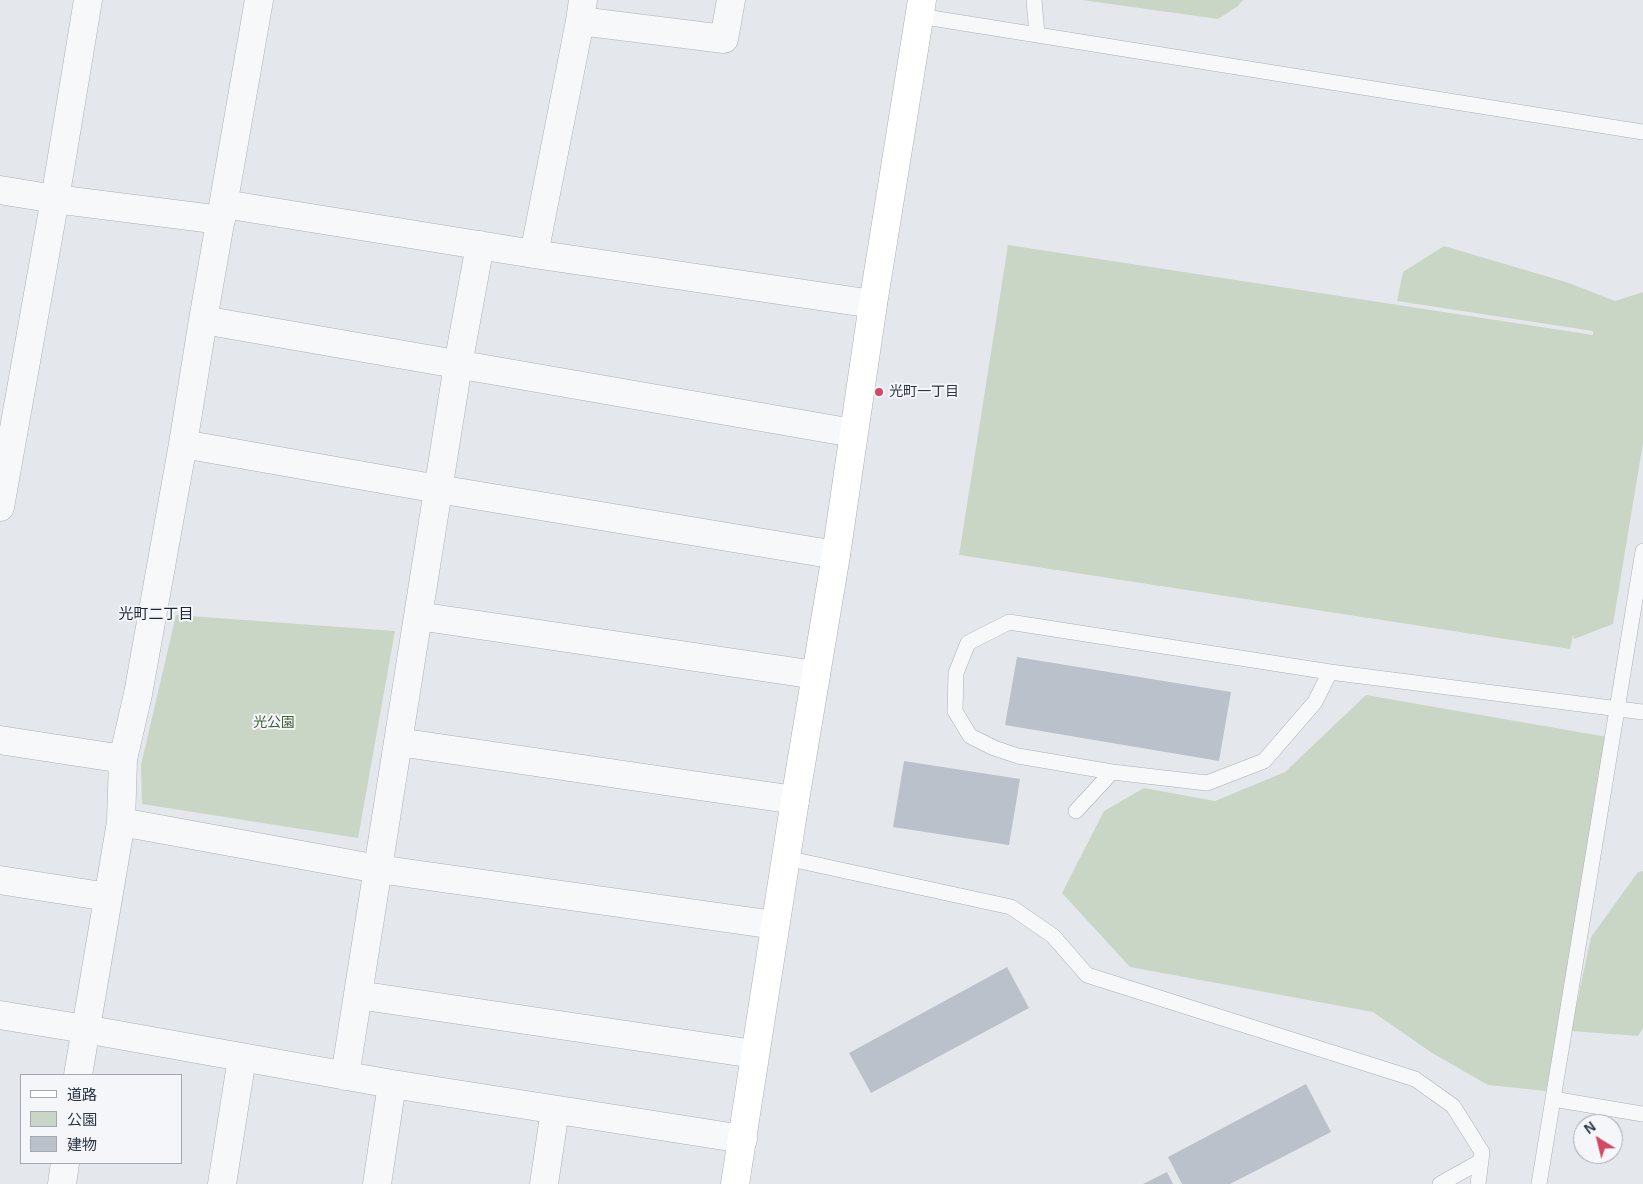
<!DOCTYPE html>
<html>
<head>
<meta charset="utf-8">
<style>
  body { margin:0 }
  #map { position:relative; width:1643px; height:1184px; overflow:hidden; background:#e4e8ec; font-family:Helvetica,"Noto Sans JP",sans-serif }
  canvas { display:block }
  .legend { position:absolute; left:20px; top:1074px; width:162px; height:90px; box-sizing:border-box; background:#f4f6f9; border:1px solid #a4a9b1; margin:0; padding:6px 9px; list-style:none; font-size:15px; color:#2b3645 }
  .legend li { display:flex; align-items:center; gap:10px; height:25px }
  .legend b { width:25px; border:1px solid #a4a9b1 }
  .north { position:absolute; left:1573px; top:1114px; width:50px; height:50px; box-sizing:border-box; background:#f4f6f9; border:1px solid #a4a9b1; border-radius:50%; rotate:324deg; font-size:14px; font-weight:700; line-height:20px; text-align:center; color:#2b3645 }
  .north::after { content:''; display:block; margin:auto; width:18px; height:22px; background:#d14964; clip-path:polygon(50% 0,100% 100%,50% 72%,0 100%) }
</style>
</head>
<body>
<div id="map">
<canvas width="1643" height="1184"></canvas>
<ul class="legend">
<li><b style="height:6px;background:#fff"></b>道路</li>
<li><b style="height:14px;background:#cad6c5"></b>公園</li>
<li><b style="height:14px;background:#bbc1ca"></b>建物</li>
</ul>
<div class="north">N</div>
</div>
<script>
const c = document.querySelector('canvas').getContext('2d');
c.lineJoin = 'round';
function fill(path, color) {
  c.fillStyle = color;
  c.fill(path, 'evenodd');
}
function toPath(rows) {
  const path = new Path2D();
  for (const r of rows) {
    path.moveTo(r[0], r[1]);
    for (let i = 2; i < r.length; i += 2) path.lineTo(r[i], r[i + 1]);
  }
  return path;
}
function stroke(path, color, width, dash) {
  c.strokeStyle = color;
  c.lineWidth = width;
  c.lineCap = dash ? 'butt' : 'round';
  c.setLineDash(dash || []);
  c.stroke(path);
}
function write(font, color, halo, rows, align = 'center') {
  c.font = font + ' Helvetica,"Noto Sans JP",sans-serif';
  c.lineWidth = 4;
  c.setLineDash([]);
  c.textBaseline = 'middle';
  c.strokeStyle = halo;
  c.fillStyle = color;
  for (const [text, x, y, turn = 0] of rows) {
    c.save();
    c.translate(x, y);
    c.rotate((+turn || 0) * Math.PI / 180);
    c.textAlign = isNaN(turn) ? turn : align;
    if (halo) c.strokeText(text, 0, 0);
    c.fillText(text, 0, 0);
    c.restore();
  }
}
fill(toPath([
  [1082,0,1243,0,1238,6,1218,19],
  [1008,245,1593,335,1593,331,1397,301,1403,272,1444,246,1569,283,1615,301,1643,292,1643,443,1613,624,1574,639,1573,635,1570,649,959,555],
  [176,615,395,631,358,838,142,804,141,765],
  [1366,695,1613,738,1546,1091,1488,1085,1432,1053,1373,1012,1130,967,1062,893,1104,811,1144,788,1215,801,1285,772],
  [1643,871,1643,1028,1638,1036,1571,1031,1591,937,1638,872]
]), '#cad6c5');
fill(toPath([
  [1017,657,1231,692,1219,761,1005,725],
  [904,761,1020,779,1009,845,893,827],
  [1007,967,1029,1008,871,1093,849,1053],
  [1306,1084,1331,1132,1230,1184,1182,1184,1168,1157],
  [1167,1172,1173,1184,1143,1184]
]), '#bbc1ca');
const lane = toPath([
  [1034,0,1037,34],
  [919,16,1643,132],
  [1643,551,1553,1099,1643,1114],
  [1330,672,1315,702,1264,761,1207,783,1112,772,1018,756,994,748,970,736,955,711,956,673,968,643,1009,622,1330,672,1643,712],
  [1076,811,1112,772],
  [786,858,1011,907,1053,936,1087,975,1415,1079,1453,1106,1482,1152,1478,1184],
  [1440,1184,1481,1161],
  [1539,1184,1553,1099]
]);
const street = toPath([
  [583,0,580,21,724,39,731,0],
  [0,190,55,199,221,220],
  [224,204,534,254,873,304],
  [534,254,580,21],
  [203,320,853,433],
  [183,444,438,489,836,555],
  [0,507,55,199,88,0],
  [418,616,816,675],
  [0,740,123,759],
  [398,742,795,800],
  [121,822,378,869,775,925],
  [0,880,108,897],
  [358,995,754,1054],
  [0,1015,85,1029,392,1084,743,1139],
  [78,1075,121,822,123,759,138,694,183,444,203,320,259,0],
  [345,1076,418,616,458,365,480,245],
  [62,1184,65,1163],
  [222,1184,242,1058],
  [377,1184,392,1084],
  [544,1184,555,1110]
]);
const secondary = toPath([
  [735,1184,795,800,836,555,873,304,922,0]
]);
stroke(lane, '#a9afb7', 16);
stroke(street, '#a9afb7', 29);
stroke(secondary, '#a9afb7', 29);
stroke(lane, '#f7f8fa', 15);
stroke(street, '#f7f8fa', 28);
stroke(secondary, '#fff', 28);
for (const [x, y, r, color] of [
  [879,392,5,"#d14964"]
]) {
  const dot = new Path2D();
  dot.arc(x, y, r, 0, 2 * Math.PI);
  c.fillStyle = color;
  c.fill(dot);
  stroke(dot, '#f4f6f9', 2);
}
write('14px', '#2b3645', '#f4f6f9', [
  ["光町一丁目",889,392]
], 'left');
write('14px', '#426138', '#f4f6f9', [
  ["光公園",274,723]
]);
write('15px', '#1d2736', '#f4f6f9', [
  ["光町二丁目",156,615]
]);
</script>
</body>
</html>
